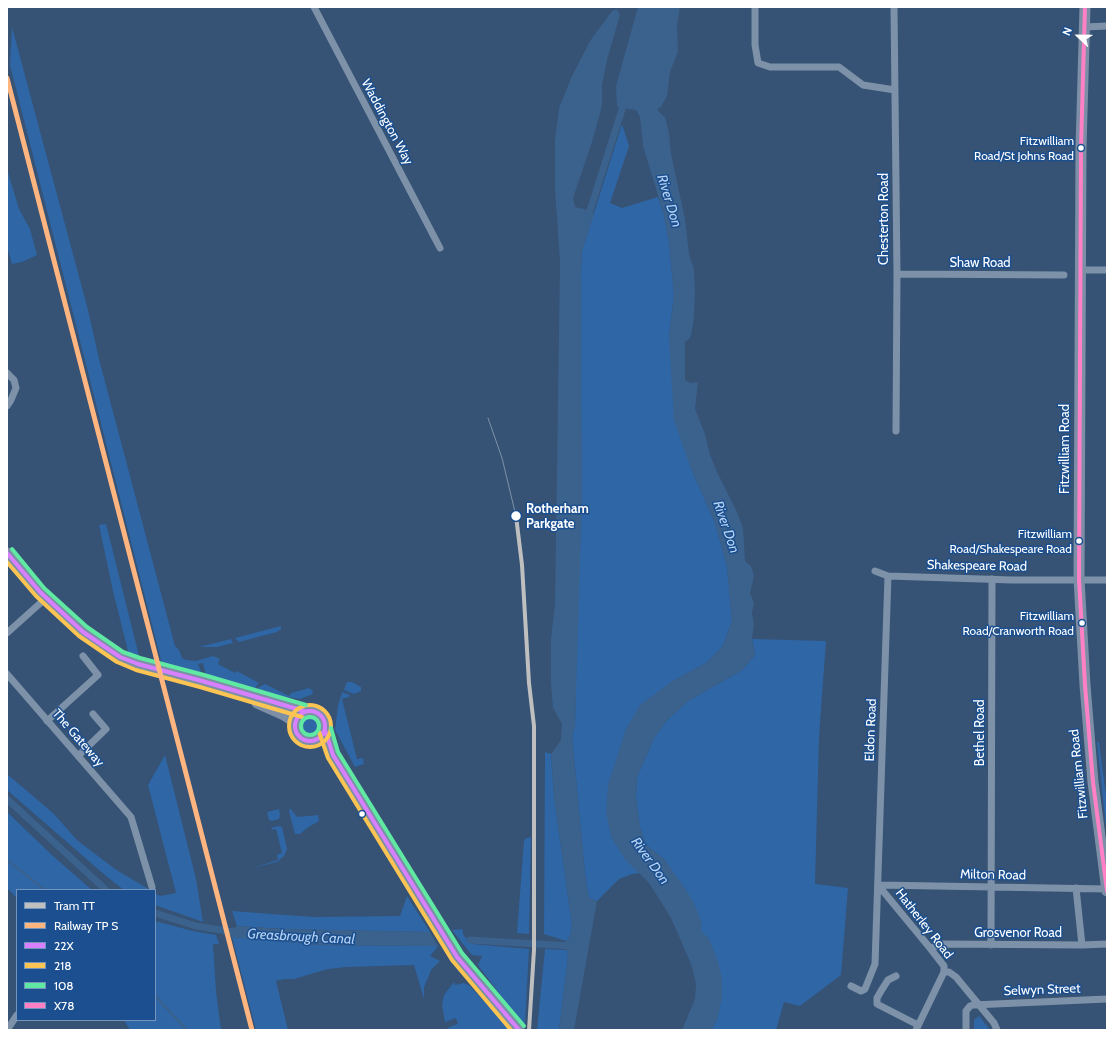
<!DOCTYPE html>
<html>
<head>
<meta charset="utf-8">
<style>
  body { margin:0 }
  #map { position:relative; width:1114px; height:1037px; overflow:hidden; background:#365274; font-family:Cabin,sans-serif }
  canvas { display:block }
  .frame { position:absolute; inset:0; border:8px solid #fff; pointer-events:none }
  .legend { position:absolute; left:16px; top:889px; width:140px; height:132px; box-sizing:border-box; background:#1b4f8f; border:1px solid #7695bc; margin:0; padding:5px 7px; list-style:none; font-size:12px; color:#fff }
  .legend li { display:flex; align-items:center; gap:8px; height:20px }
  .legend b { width:20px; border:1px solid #7695bc }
  .north { position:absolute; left:1058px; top:16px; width:40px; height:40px; -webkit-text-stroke:3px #1b4f8f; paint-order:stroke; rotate:292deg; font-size:11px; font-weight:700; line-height:16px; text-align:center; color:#fff }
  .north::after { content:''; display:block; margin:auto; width:14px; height:18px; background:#fff; clip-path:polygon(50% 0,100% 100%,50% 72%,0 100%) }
</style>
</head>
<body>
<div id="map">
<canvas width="1114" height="1037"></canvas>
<div class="frame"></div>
<ul class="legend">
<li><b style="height:5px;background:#bfbfbf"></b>Tram TT</li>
<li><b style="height:5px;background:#ffb580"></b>Railway TP S</li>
<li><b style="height:5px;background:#d880ff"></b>22X</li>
<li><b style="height:5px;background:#fcc553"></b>218</li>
<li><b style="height:5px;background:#60e9a3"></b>108</li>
<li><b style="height:5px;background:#ff80c5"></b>X78</li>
</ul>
<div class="north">N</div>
</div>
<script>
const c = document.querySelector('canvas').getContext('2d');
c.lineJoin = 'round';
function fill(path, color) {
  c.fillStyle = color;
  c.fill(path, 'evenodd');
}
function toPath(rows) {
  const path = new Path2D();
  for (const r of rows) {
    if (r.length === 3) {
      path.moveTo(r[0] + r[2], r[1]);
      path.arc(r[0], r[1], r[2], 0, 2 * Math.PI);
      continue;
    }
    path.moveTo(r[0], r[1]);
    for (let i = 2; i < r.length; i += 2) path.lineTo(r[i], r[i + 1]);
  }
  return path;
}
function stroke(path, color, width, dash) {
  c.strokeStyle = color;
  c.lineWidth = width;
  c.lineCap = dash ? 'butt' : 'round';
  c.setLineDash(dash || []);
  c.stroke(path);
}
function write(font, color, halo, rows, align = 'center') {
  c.font = font + ' Cabin,sans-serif';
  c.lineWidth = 3;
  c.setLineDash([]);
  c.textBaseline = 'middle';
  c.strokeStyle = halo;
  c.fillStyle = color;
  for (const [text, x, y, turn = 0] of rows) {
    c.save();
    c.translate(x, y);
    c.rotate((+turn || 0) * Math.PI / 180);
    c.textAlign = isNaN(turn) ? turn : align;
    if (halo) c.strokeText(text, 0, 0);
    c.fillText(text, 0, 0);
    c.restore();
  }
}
fill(toPath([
  [12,27,88,310,99,359,175,646,179,650,182,658,186,660,196,661,213,656,220,659,218,664,235,673,237,671,259,683,256,687,254,692,232,683,206,676,203,663,198,664,202,674,162,664,10,65],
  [622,124,629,146,610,203,622,208,658,197,664,215,669,242,674,295,669,337,690,466,715,523,727,566,732,621,723,646,706,663,671,682,618,757,608,785,625,859,640,873,632,874,619,879,597,901,589,898,585,874,572,736,575,726,577,628,581,271,582,251],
  [7,169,19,209,30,229,37,255,22,262,12,264,7,247],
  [106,524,140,660,129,655,113,591,99,525],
  [281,626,281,629,277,632,239,642,235,638],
  [231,639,233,643,217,647,199,647],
  [752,639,826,641,819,737,815,884,848,888,841,975,800,1006,784,1002,776,1030,712,1030,718,1016,709,939,700,931,665,860,646,845,640,827,636,797,637,777,654,738,666,721,688,701,742,670,755,655],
  [347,682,352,682,361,687,361,691,354,694,344,690],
  [265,684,289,696,291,693,309,688,312,690,313,694,300,699,256,692,257,688],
  [342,692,350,695,349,697,342,699,357,759,363,758,364,764,355,767,335,730,338,706],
  [310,725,10],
  [1097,742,1099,742,1107,803,1107,837],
  [545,752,551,754,554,797,572,925,570,936,566,941,544,934],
  [165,755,196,879,203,922,155,905,155,893,160,896,176,893,148,785],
  [7,774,53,813,77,840,115,869,150,890,124,890,106,876,7,790],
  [290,808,297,817,318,815,319,821,307,828,300,834,295,834,289,811],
  [279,809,280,815,279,819,272,821,269,820,267,812],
  [7,812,53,856,92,890,17,890,17,898,7,888],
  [278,826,282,827,287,849,284,856,277,862,252,868,278,860,277,855,282,853,276,829,272,830,271,828],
  [531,837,529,934,517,933,524,841,525,839],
  [407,896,430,932,283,929,237,926,232,911,313,917,400,916],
  [155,921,193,931,216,935,219,944,213,944,216,991,221,1030,130,1030,124,1020,155,1020],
  [462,929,464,936,472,944,529,949,525,1024,513,1012,478,965,482,956,472,955,452,930],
  [232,937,320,945,438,946,430,956,440,961,431,970,428,978,424,987,424,999,414,965,346,967,328,969,294,979,284,979,276,981,288,1030,256,1030],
  [545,949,567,950,568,957,559,1030,537,1030],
  [454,982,455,985,464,983,470,986,490,1008,507,1024,512,1030,448,1030,447,1028,458,1024,456,1018,445,1022,442,1005,444,995],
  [979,1016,990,1030,974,1030,974,1020]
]), '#2f66a5');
fill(toPath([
  [638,7,680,7,677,26,678,52,670,72,667,96,661,107,658,108,658,111,665,117,669,133,671,154,685,219,689,254,694,269,695,293,694,317,692,331,690,338,685,342,685,380,691,383,698,382,695,409,705,434,710,455,718,474,737,512,743,528,745,561,751,566,754,576,750,593,754,603,752,613,754,624,752,639,755,655,742,670,688,701,666,721,654,738,637,777,636,797,640,827,646,845,665,860,684,887,694,903,702,924,701,931,709,939,718,961,722,980,722,998,718,1016,712,1030,682,1030,695,999,696,984,691,964,671,918,649,883,625,859,611,837,606,811,608,785,626,729,640,705,671,682,706,663,723,646,732,621,727,566,715,523,690,466,674,420,669,337,674,295,669,242,664,215,643,146,640,117,636,110,617,107,616,86],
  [617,9,620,15,607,60,602,85,602,106,592,142,573,198,575,207,584,209,594,214,582,251,581,271,582,500,575,726,572,736,585,874,589,898,597,901,574,1030,559,1030,568,957,567,950,562,946,570,936,572,925,554,797,551,754,561,740,562,724,553,708,551,684,551,639,555,604,560,262,555,189,555,140,559,108,572,76,590,41,612,11],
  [237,926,283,929,430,932,438,946,320,945,232,937,230,930]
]), '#3b618d');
stroke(toPath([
  [7,860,45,890],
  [155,996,187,1030]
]), '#3b618d', 2);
stroke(toPath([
  [587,220,625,100],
  [7,799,106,890],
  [155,913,196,926,240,933],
  [470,940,571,946]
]), '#3b618d', 7);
stroke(toPath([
  [314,7,440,248],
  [755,7,755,45,758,63,770,67,839,67,863,85,895,90],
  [894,7,897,274,896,431],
  [1085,27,1107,26],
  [1080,270,1107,270],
  [897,274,1064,275],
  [7,373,14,380,16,388,11,400,7,406],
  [875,571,888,576,1012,580,1107,580],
  [7,633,46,598],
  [7,674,131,817,152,887],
  [47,721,98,675,83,656],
  [78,756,106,729,93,714],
  [878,885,1107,889],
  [878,885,930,948,944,966,944,972,949,972,956,977,994,1023,997,1030],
  [1076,888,1082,945],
  [991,945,992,579],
  [930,948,942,944,1082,945,1107,944],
  [896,976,888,980,881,991,877,998,877,1004,918,1025],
  [851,986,861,991,865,989,875,964,888,576],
  [7,1030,17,1015],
  [916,1030,944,972],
  [966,1030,966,1011,970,1006,973,1005,1107,999]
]), '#7d92a8', 7);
stroke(toPath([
  [1085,7,1081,148,1079,579,1085,685,1093,782,1107,891],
  [7,553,40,592,83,632,120,657,138,664,202,681,304,711],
  [257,703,284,715,295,722],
  [310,726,15],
  [325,730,333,755,457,957,519,1030]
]), '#7d8ea7', 11);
stroke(toPath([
  [488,418,502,458,516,516]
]), '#7e92a7', 1);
stroke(toPath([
  [7,553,40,592,83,632,120,657,138,664,202,681,304,711],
  [310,726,15],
  [325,730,333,755,457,957,519,1030]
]), '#d880ff', 4);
stroke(toPath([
  [7,562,36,596,79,636,117,662,136,670,200,687,302,717],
  [310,726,21],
  [319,732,328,758,452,960,511,1030]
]), '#fcc553', 4);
stroke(toPath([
  [12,549,44,588,87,627,123,652,140,658,204,675,306,705],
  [310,726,9],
  [331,728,338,752,462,953,524,1026]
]), '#60e9a3', 4);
stroke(toPath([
  [1085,7,1081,148,1079,579,1085,685,1093,782,1107,891]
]), '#ff80c5', 4);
stroke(toPath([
  [7,78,252,1030]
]), '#ffb580', 5);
stroke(toPath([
  [516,516,522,565,529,683,534,726,534,950,529,1030]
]), '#bfbfbf', 4);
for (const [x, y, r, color] of [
  [1081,148,3.5,"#fff"],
  [516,516,5.5,"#fff"],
  [1079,541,3.5,"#fff"],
  [1082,623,3.5,"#fff"],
  [362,814,3.5,"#fff"]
]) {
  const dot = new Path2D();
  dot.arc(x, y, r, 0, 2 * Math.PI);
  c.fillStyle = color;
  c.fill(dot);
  stroke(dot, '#1b4f8f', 1.5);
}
write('12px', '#fff', '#1b4f8f', [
  ["Fitzwilliam",1074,141],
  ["Road/St Johns Road",1074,156],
  ["Fitzwilliam",1072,534],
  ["Road/Shakespeare Road",1072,549],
  ["Fitzwilliam",1074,616],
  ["Road/Cranworth Road",1074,631]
], 'right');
write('13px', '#fff', '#1b4f8f', [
  ["Waddington Way",387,122,62],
  ["Chesterton Road",884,219,-90],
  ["Shaw Road",980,263],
  ["Fitzwilliam Road",1065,449,-90],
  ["Shakespeare Road",977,566,1],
  ["Eldon Road",871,730,-88],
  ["Bethel Road",980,733,-90],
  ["The Gateway",78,738,49],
  ["Fitzwilliam Road",1079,774,-96],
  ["Milton Road",993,875,1],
  ["Hatherley Road",924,924,52],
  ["Grosvenor Road",1018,933],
  ["Selwyn Street",1042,990,-2]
]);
write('bold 13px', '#fff', '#1b4f8f', [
  ["Rotherham",526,509],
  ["Parkgate",526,524]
], 'left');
write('italic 14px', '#b5d3f5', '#1b4f8f', [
  ["River Don",669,201,73],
  ["River Don",726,527,71],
  ["River Don",650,861,54],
  ["Greasbrough Canal",301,937,3]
]);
</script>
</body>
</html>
